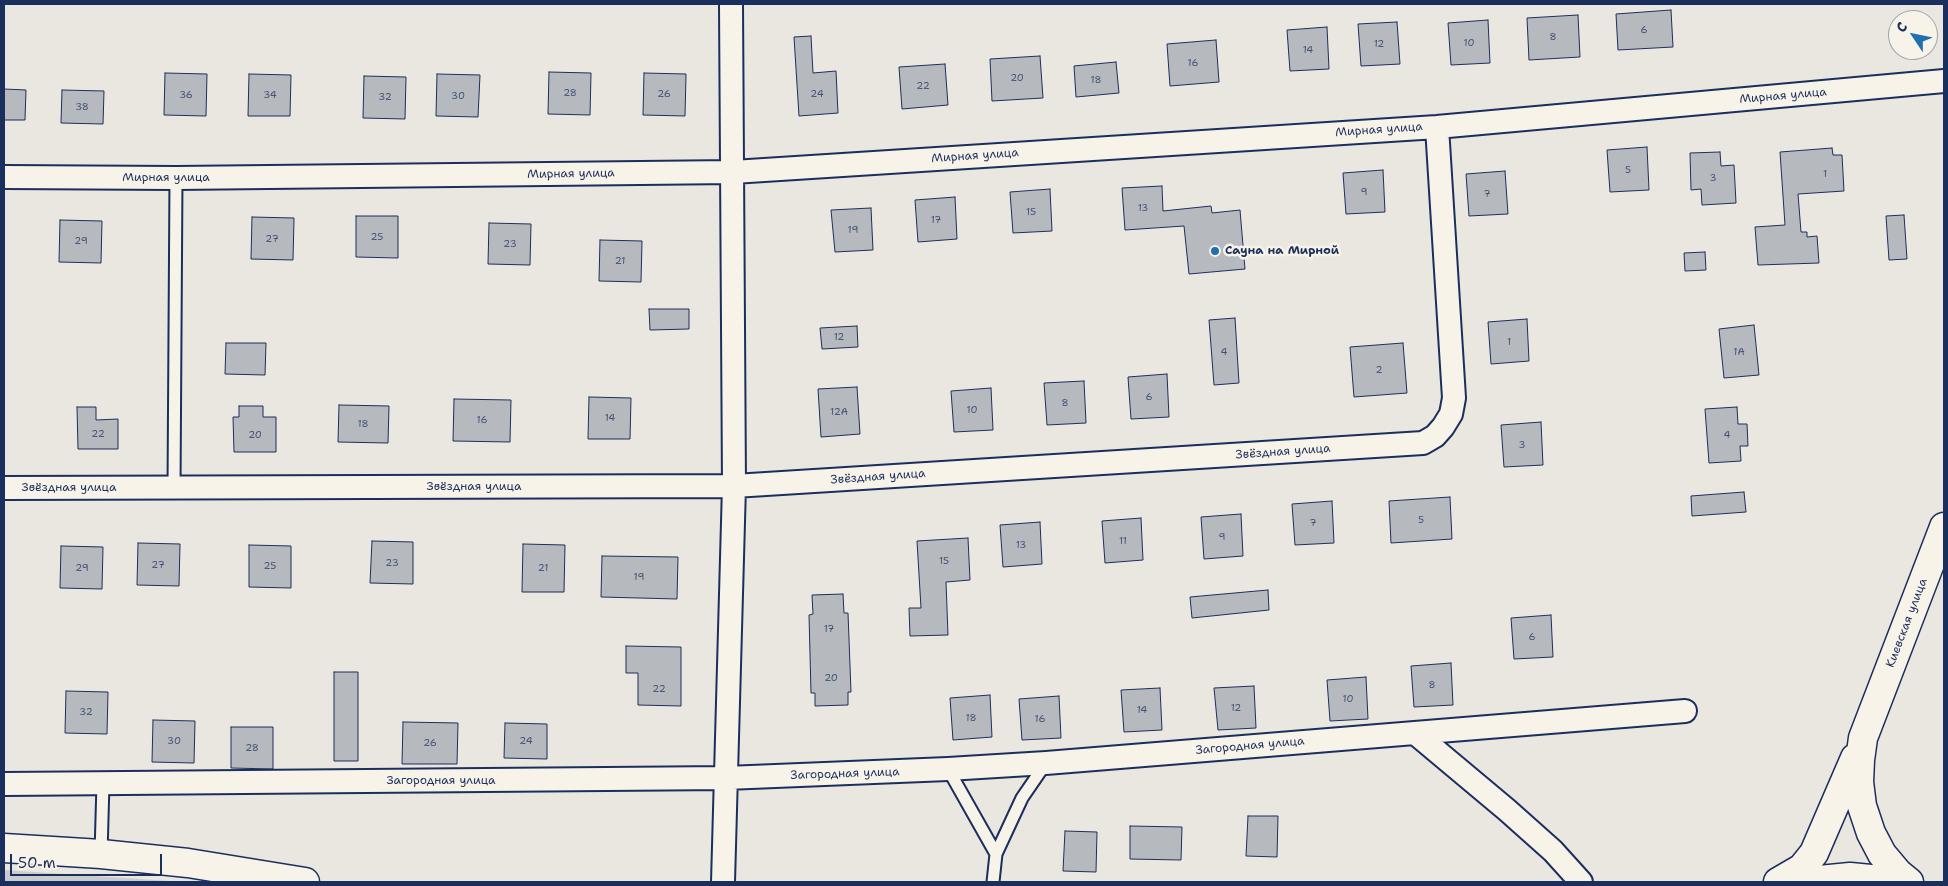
<!DOCTYPE html>
<html>
<head>
<meta charset="utf-8">
<style>
  body { margin:0 }
  #map { position:relative; width:1948px; height:886px; overflow:hidden; background:#eae7e0; font-family:"Shantell Sans",sans-serif }
  canvas { display:block }
  .frame { position:absolute; inset:0; border:5px solid #1b2f5e; pointer-events:none }
  .north { position:absolute; left:1888px; top:10px; width:50px; height:50px; box-sizing:border-box; background:#f7f3e8; border:1px solid #9fa5b1; border-radius:50%; rotate:304deg; font-size:14px; font-weight:700; line-height:20px; text-align:center; color:#1b2f5e }
  .north::after { content:''; display:block; margin:auto; width:18px; height:22px; background:#1f6fb2; clip-path:polygon(50% 0,100% 100%,50% 72%,0 100%) }
  .scale { position:absolute; left:10px; top:854px; width:152px; height:22px; box-sizing:border-box; border:2px solid #1b2f5e; border-top:0; padding-left:6px; font-size:15px; line-height:18px; white-space:nowrap; color:#1b2f5e; -webkit-text-stroke:4px #f7f3e8; paint-order:stroke }
</style>
</head>
<body>
<div id="map">
<canvas width="1948" height="886"></canvas>
<div class="frame"></div>
<div class="north">С</div>
<div class="scale">50 m</div>
</div>
<script>
const c = document.querySelector('canvas').getContext('2d');
c.lineJoin = 'round';
function fill(path, color) {
  c.fillStyle = color;
  c.fill(path, 'evenodd');
}
function toPath(rows) {
  const path = new Path2D();
  for (const r of rows) {
    path.moveTo(r[0], r[1]);
    for (let i = 2; i < r.length; i += 2) path.lineTo(r[i], r[i + 1]);
  }
  return path;
}
function stroke(path, color, width, dash) {
  c.strokeStyle = color;
  c.lineWidth = width;
  c.lineCap = dash ? 'butt' : 'round';
  c.setLineDash(dash || []);
  c.stroke(path);
}
function write(font, color, halo, rows, align = 'center') {
  c.font = font + ' "Shantell Sans",sans-serif';
  c.lineWidth = 5;
  c.setLineDash([]);
  c.textBaseline = 'middle';
  c.strokeStyle = halo;
  c.fillStyle = color;
  for (const [text, x, y, turn = 0] of rows) {
    c.save();
    c.translate(x, y);
    c.rotate((+turn || 0) * Math.PI / 180);
    c.textAlign = isNaN(turn) ? turn : align;
    if (halo) c.strokeText(text, 0, 0);
    c.fillText(text, 0, 0);
    c.restore();
  }
}
fill(toPath([
  [4,870,185,882,4,882]
]), '#cbcccd');
const building = toPath([
  [1671,10,1673,47,1618,50,1616,14,1671,10],
  [1578,15,1580,57,1529,60,1527,18,1578,15],
  [1488,20,1490,63,1451,65,1448,23,1488,20],
  [1397,22,1400,64,1361,66,1358,24,1397,22],
  [1327,27,1329,69,1290,71,1287,30,1327,27],
  [811,36,813,73,836,71,838,113,799,116,794,37,811,36],
  [1216,40,1219,82,1170,86,1167,44,1216,40],
  [1040,56,1043,98,992,101,990,59,1040,56],
  [1116,62,1119,93,1076,97,1074,66,1116,62],
  [945,64,948,105,902,109,899,67,945,64],
  [549,72,591,73,590,115,548,114,549,72],
  [165,73,207,74,206,116,164,115,165,73],
  [644,73,686,74,685,116,643,115,644,73],
  [249,74,291,75,290,116,248,116,249,74],
  [437,74,480,75,478,117,436,116,437,74],
  [364,76,406,77,405,119,363,118,364,76],
  [4,89,26,90,25,120,4,120,4,89],
  [62,90,104,91,103,124,61,123,62,90],
  [1647,147,1649,190,1610,192,1607,150,1647,147],
  [1832,148,1833,155,1842,155,1844,191,1798,194,1801,232,1807,232,1807,237,1817,236,1819,263,1758,265,1755,227,1785,225,1780,152,1832,148],
  [1720,152,1721,166,1734,165,1736,203,1702,205,1701,189,1691,190,1690,153,1720,152],
  [1383,170,1385,212,1346,214,1343,173,1383,170],
  [1505,171,1508,214,1469,216,1466,174,1505,171],
  [1162,186,1163,211,1211,206,1212,213,1240,210,1245,269,1189,274,1184,226,1125,230,1122,188,1162,186],
  [1050,189,1052,231,1013,233,1010,192,1050,189],
  [955,197,957,239,918,242,915,200,955,197],
  [871,208,873,250,835,252,831,210,871,208],
  [1904,215,1907,259,1889,260,1886,216,1904,215],
  [356,216,398,216,398,258,356,257,356,216],
  [252,217,294,218,293,260,251,259,252,217],
  [60,220,102,221,101,263,59,262,60,220],
  [489,223,531,224,530,265,488,264,489,223],
  [600,240,642,241,641,282,599,281,600,240],
  [1705,252,1706,270,1685,271,1684,253,1705,252],
  [649,309,689,309,689,329,650,330,649,309],
  [1235,318,1239,383,1214,385,1209,320,1235,318],
  [1527,319,1529,361,1491,364,1488,322,1527,319],
  [1754,325,1759,375,1724,378,1719,329,1754,325],
  [857,326,858,347,822,349,820,328,857,326],
  [226,343,266,343,265,375,225,374,226,343],
  [1403,343,1407,393,1354,397,1350,347,1403,343],
  [1167,374,1169,417,1131,419,1128,377,1167,374],
  [1084,381,1086,423,1047,425,1044,383,1084,381],
  [857,387,860,434,821,437,818,389,857,387],
  [991,388,993,430,954,432,951,391,991,388],
  [589,397,631,398,630,439,588,439,589,397],
  [454,399,511,400,510,442,453,441,454,399],
  [339,405,389,406,388,443,338,442,339,405],
  [239,406,263,406,263,417,276,417,276,452,234,452,233,417,239,417,239,406],
  [77,407,96,407,96,420,118,419,118,449,78,449,77,407],
  [1737,407,1738,424,1747,424,1748,446,1740,446,1741,461,1709,463,1705,409,1737,407],
  [1541,422,1543,465,1504,467,1501,425,1541,422],
  [1744,492,1746,512,1692,516,1691,496,1744,492],
  [1450,497,1452,539,1391,543,1389,501,1450,497],
  [1332,501,1334,543,1295,545,1292,504,1332,501],
  [1241,514,1243,556,1204,559,1201,517,1241,514],
  [1141,518,1143,560,1105,563,1102,521,1141,518],
  [1040,522,1042,564,1003,567,1000,525,1040,522],
  [968,538,970,580,946,582,948,635,910,636,909,608,921,608,917,541,968,538],
  [372,541,413,542,413,584,370,583,372,541],
  [138,543,180,544,179,586,137,585,138,543],
  [523,544,565,545,564,592,522,592,523,544],
  [249,545,291,546,291,588,249,587,249,545],
  [61,546,103,547,102,589,60,588,61,546],
  [602,556,678,557,677,599,601,597,602,556],
  [1268,590,1269,610,1192,618,1190,597,1268,590],
  [843,594,844,613,848,613,851,692,848,692,848,705,815,706,815,693,811,693,809,615,813,614,812,595,843,594],
  [1551,615,1553,657,1514,659,1511,618,1551,615],
  [626,646,681,647,681,706,638,705,638,673,626,673,626,646],
  [1451,663,1453,705,1414,707,1411,666,1451,663],
  [334,672,358,672,358,761,334,761,334,672],
  [1366,677,1368,719,1330,721,1327,680,1366,677],
  [1254,686,1256,728,1218,730,1214,688,1254,686],
  [1160,688,1162,730,1124,732,1121,690,1160,688],
  [66,691,108,692,107,734,65,733,66,691],
  [990,695,992,737,953,740,950,698,990,695],
  [1059,696,1061,738,1022,740,1019,699,1059,696],
  [153,720,195,721,194,763,152,762,153,720],
  [403,722,458,723,457,764,402,764,403,722],
  [505,723,547,724,547,759,504,758,505,723],
  [231,727,273,727,273,769,231,768,231,727],
  [1248,816,1278,816,1277,857,1246,856,1248,816],
  [1130,826,1182,827,1181,860,1130,859,1130,826],
  [1065,831,1097,832,1096,872,1063,871,1065,831]
]);
fill(building, '#b6babf');
stroke(building, '#1b2f5e', 1);
const lane = toPath([
  [174,488,176,178],
  [948,769,996,854],
  [101,854,103,783],
  [993,882,996,854,1022,798,1046,763]
]);
const street = toPath([
  [4,177,176,178,733,172,1437,127,1944,81],
  [4,488,734,486,1423,443,1435,436,1443,427,1451,414,1454,398,1437,127],
  [1415,733,1507,810,1553,851,1581,882],
  [4,784,726,778,948,769,1046,763,1685,711],
  [723,882,734,486,731,4]
]);
const secondary = toPath([
  [4,848,101,854,188,863,305,882],
  [1778,882,1802,868,1814,853,1855,758],
  [1799,882,1850,877,1881,880,1888,882],
  [1909,882,1898,873,1882,854,1871,833,1862,806,1859,782,1860,760,1863,738,1944,527]
]);
stroke(lane, '#1b2f5e', 15);
stroke(street, '#1b2f5e', 26);
stroke(secondary, '#1b2f5e', 31);
stroke(lane, '#f7f3e8', 11);
stroke(street, '#f7f3e8', 22);
stroke(secondary, '#f7f3e8', 28);
for (const [x, y, r, color] of [
  [1215,251,5,"#1f6fb2"]
]) {
  const dot = new Path2D();
  dot.arc(x, y, r, 0, 2 * Math.PI);
  c.fillStyle = color;
  c.fill(dot);
  stroke(dot, '#f7f3e8', 2);
}
write('10px', '#425276', null, [
  ["6",1644,30],
  ["8",1553,37],
  ["10",1469,43],
  ["12",1379,44],
  ["14",1308,50],
  ["16",1193,63],
  ["20",1017,78],
  ["18",1096,80],
  ["22",923,86],
  ["28",570,93],
  ["26",664,94],
  ["24",817,94],
  ["36",186,95],
  ["34",270,95],
  ["30",458,96],
  ["32",385,97],
  ["38",82,107],
  ["5",1628,170],
  ["1",1825,174],
  ["3",1713,178],
  ["9",1364,192],
  ["7",1487,194],
  ["13",1143,208],
  ["15",1031,212],
  ["17",936,220],
  ["19",853,230],
  ["25",377,237],
  ["27",272,239],
  ["29",81,241],
  ["23",510,244],
  ["21",620,261],
  ["12",839,337],
  ["1",1509,342],
  ["4",1224,352],
  ["1А",1739,352],
  ["2",1379,370],
  ["6",1149,397],
  ["8",1065,403],
  ["10",972,410],
  ["12А",839,412],
  ["14",610,418],
  ["16",482,420],
  ["18",363,424],
  ["22",98,434],
  ["20",255,435],
  ["4",1727,435],
  ["3",1522,445],
  ["5",1421,520],
  ["7",1313,523],
  ["9",1222,537],
  ["11",1123,541],
  ["13",1021,545],
  ["15",944,561],
  ["23",392,563],
  ["27",158,565],
  ["25",270,566],
  ["29",82,568],
  ["21",543,568],
  ["19",639,577],
  ["17",829,629],
  ["6",1532,637],
  ["20",831,678],
  ["8",1432,685],
  ["22",659,689],
  ["10",1348,699],
  ["12",1236,708],
  ["14",1142,710],
  ["32",86,712],
  ["18",971,718],
  ["16",1040,719],
  ["30",174,741],
  ["24",526,741],
  ["26",430,743],
  ["28",252,748]
]);
write('12px', '#1b2f5e', '#f7f3e8', [
  ["Мирная улица",1783,96,-5],
  ["Мирная улица",1379,130,-4],
  ["Мирная улица",975,156,-4],
  ["Мирная улица",571,174,-1],
  ["Мирная улица",166,178],
  ["Звёздная улица",1283,452,-4],
  ["Звёздная улица",878,477,-4],
  ["Звёздная улица",474,487],
  ["Звёздная улица",69,488],
  ["Киевская улица",1907,623,-69],
  ["Загородная улица",1250,746,-5],
  ["Загородная улица",845,774,-2],
  ["Загородная улица",441,781]
]);
write('bold 12px', '#1b2f5e', '#f7f3e8', [
  ["Сауна на Мирной",1225,251]
], 'left');
</script>
</body>
</html>
